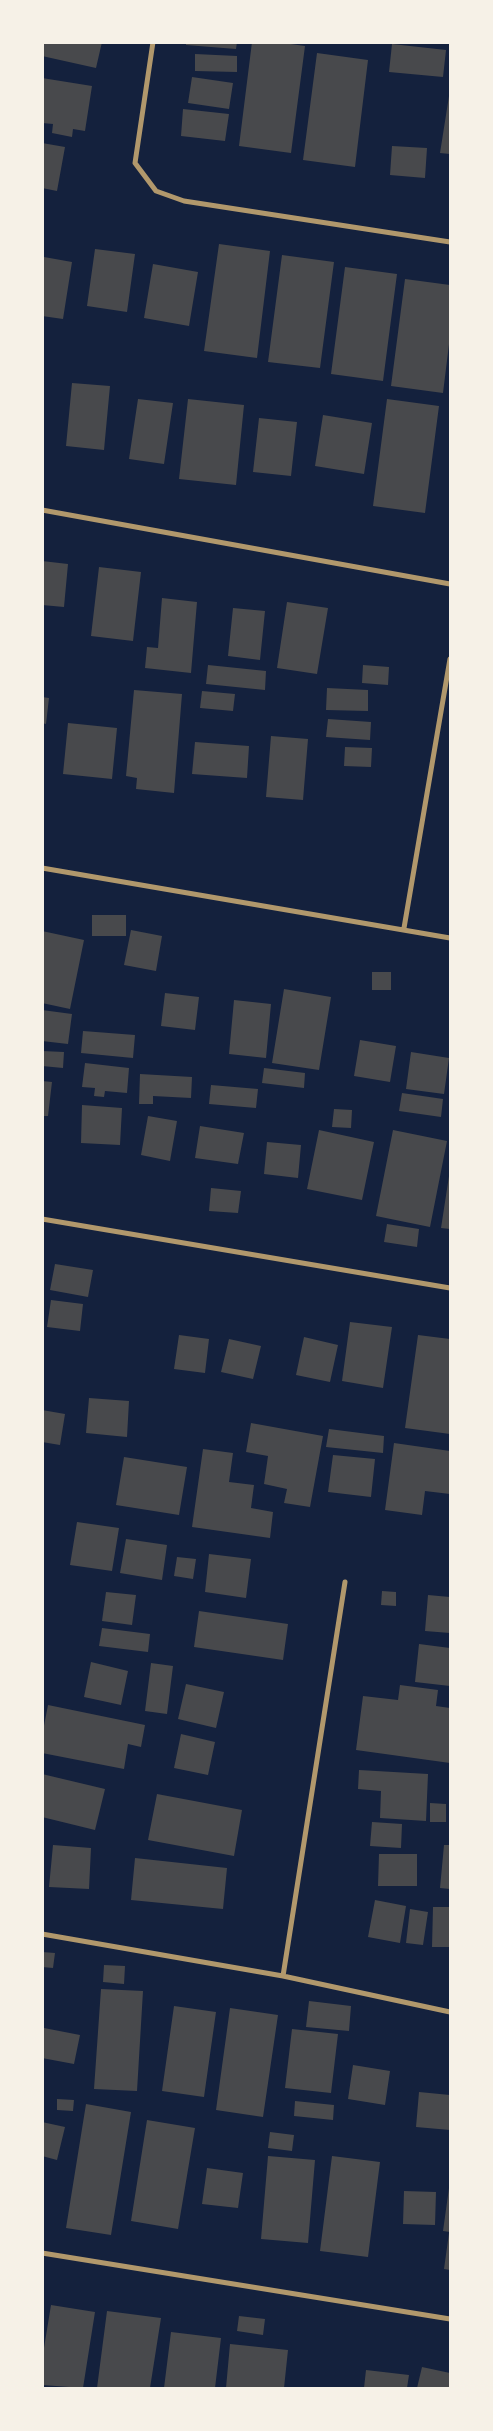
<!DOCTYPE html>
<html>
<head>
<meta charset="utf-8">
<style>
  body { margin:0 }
  #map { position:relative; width:493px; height:2431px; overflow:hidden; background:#14213d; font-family:Lato,sans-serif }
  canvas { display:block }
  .frame { position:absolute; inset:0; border:44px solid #f6f1e7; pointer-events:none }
</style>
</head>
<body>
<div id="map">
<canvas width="493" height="2431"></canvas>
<div class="frame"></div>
</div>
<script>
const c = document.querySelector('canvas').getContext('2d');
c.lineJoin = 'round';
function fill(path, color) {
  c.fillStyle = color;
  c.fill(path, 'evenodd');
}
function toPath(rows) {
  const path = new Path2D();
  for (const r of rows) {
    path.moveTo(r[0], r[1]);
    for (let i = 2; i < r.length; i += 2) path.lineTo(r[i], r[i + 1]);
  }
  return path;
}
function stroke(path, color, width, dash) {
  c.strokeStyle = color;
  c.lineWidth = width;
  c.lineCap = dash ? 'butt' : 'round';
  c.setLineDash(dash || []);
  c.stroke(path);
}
fill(toPath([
  [42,42,102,42,96,68,42,56],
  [186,42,237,42,236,49,186,45],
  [252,42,277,42,305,46,291,153,239,146],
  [392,44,446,50,443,77,389,72],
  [317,53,368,60,355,167,303,160],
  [195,54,237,56,237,72,195,71],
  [192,77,233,83,229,109,188,103],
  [42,78,92,86,85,131,73,129,72,137,52,133,53,124,42,123],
  [449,96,450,96,450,154,440,153],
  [183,109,229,114,225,141,181,136],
  [42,143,65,147,57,191,42,188],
  [392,146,427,148,425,178,390,175],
  [219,244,270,251,257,358,204,351],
  [95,249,135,254,127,312,87,306],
  [282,255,334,262,320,368,268,362],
  [44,257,72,262,63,319,42,316],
  [153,264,198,272,189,326,144,318],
  [345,267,397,274,383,381,331,374],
  [405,279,450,285,450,336,443,393,391,386],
  [72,383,110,386,104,450,66,446],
  [138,399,173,403,164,464,129,459],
  [188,399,244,405,236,485,179,479],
  [387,399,439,406,425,513,373,506],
  [323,415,372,423,364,474,315,466],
  [259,418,297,422,291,476,253,472],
  [42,561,68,564,64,607,42,605],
  [99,567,141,572,133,641,91,636],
  [162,598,197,602,191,673,145,668,147,647,158,648],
  [287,602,328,608,317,674,277,668],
  [233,608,265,611,260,660,228,656],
  [208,665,266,671,265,690,206,684],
  [363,665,389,667,388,685,362,683],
  [327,688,368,690,368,711,326,710],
  [134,690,182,694,174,793,136,789,137,778,126,776],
  [202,691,235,694,233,711,200,708],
  [42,697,49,698,46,724,42,723],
  [328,719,371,722,370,740,326,737],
  [68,723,117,728,112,779,63,774],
  [271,736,308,739,303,800,266,797],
  [195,742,249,746,247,778,192,774],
  [345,747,372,748,371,767,344,766],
  [92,915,126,915,126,936,92,936],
  [131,930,162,936,156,971,124,965],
  [42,931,84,940,70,1009,42,1003],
  [372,972,391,972,391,990,372,990],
  [284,989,331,997,319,1070,272,1063],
  [165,993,199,997,195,1030,161,1026],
  [234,1000,271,1004,266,1058,229,1054],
  [42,1010,72,1014,68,1044,42,1041],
  [83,1031,135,1035,133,1058,81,1053],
  [360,1040,396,1046,390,1082,354,1076],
  [42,1051,64,1052,63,1068,42,1066],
  [411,1052,449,1058,444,1094,406,1089],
  [85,1063,129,1068,127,1093,105,1091,104,1097,94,1096,95,1088,82,1087],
  [264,1068,305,1073,304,1088,262,1083],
  [140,1074,192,1077,191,1098,153,1096,153,1104,139,1104],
  [42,1081,52,1082,48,1116,42,1116],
  [211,1085,258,1089,256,1108,209,1104],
  [402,1093,443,1099,441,1117,399,1111],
  [82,1105,122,1108,120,1145,81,1143],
  [334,1109,352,1110,351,1128,332,1127],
  [148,1116,177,1121,170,1161,141,1155],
  [200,1126,244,1133,238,1164,195,1158],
  [319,1130,374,1142,362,1200,307,1189],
  [393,1130,447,1141,430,1227,376,1216],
  [267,1142,301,1145,298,1178,264,1174],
  [449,1176,450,1176,450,1229,441,1228],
  [211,1188,241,1191,238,1213,209,1211],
  [387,1224,419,1229,417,1247,384,1242],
  [55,1264,93,1270,88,1297,50,1290],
  [51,1300,83,1304,80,1331,47,1327],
  [350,1322,392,1327,383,1388,342,1381],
  [179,1335,209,1339,205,1373,174,1369],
  [418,1335,450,1339,450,1434,405,1428],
  [304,1337,338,1345,330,1382,296,1375],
  [229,1339,261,1346,253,1379,221,1372],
  [89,1398,129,1401,127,1437,86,1433],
  [42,1410,65,1414,60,1445,42,1442],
  [251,1423,323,1436,310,1507,284,1503,287,1489,264,1484,268,1456,246,1452],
  [329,1429,384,1436,383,1453,326,1447],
  [394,1443,450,1451,450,1494,425,1491,422,1515,385,1510],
  [203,1449,233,1453,229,1482,254,1485,251,1508,273,1512,270,1538,192,1527],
  [333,1455,375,1459,371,1497,328,1492],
  [124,1457,187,1467,179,1515,116,1505],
  [77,1522,119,1528,112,1571,70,1565],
  [126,1539,167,1545,162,1580,120,1573],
  [209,1554,251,1559,246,1598,205,1592],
  [177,1557,196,1559,193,1579,174,1576],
  [382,1591,396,1592,396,1606,381,1605],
  [106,1592,136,1595,132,1625,102,1621],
  [428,1595,450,1597,450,1633,425,1631],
  [199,1611,288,1624,283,1660,194,1647],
  [102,1628,150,1634,148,1652,99,1646],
  [419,1644,450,1648,450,1686,415,1682],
  [91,1662,128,1671,121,1705,84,1697],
  [151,1663,173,1666,167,1714,145,1711],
  [186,1684,224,1692,216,1728,178,1719],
  [400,1685,438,1690,436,1706,450,1708,450,1763,356,1750,363,1696,398,1700],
  [48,1705,145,1725,141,1747,128,1744,124,1769,42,1753,42,1736],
  [181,1734,215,1742,208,1775,174,1768],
  [359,1770,428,1774,426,1821,380,1818,381,1791,358,1789],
  [42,1774,105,1789,95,1830,42,1817],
  [157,1794,242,1810,234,1856,148,1840],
  [430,1803,446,1804,446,1822,430,1822],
  [372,1822,402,1824,401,1848,370,1846],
  [53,1845,91,1848,89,1889,49,1887],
  [444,1845,450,1845,450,1889,440,1888],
  [379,1854,417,1854,417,1886,378,1886],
  [135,1858,227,1868,223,1909,131,1900],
  [375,1900,406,1906,400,1943,368,1937],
  [433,1907,450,1907,450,1947,432,1947],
  [410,1909,428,1912,423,1945,406,1943],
  [42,1952,55,1953,53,1968,42,1967],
  [104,1965,125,1966,124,1984,103,1982],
  [101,1989,143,1991,137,2091,94,2089],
  [309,2001,351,2006,349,2031,306,2027],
  [174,2006,216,2012,204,2097,162,2091],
  [230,2008,278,2015,263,2117,216,2110],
  [44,2028,80,2035,74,2064,42,2058],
  [292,2029,338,2034,331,2093,285,2088],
  [353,2065,390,2071,385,2105,348,2099],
  [419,2092,450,2095,450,2130,416,2127],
  [57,2099,74,2100,73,2111,57,2110],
  [295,2101,334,2105,333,2120,294,2116],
  [86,2104,131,2112,111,2235,66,2228],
  [147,2120,195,2128,178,2229,131,2221],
  [42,2122,65,2127,57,2160,42,2156],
  [270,2132,294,2135,292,2151,268,2148],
  [268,2156,315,2160,308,2243,261,2239],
  [332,2156,380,2162,368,2257,320,2251],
  [207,2168,243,2173,238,2208,202,2204],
  [449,2188,450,2188,450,2232,443,2231],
  [404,2191,436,2192,435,2225,403,2224],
  [449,2233,450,2233,450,2270,444,2269],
  [51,2305,95,2312,83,2388,42,2385,42,2360],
  [107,2311,161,2318,150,2388,97,2388],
  [239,2316,265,2319,263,2335,237,2331],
  [171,2332,221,2338,215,2388,164,2388],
  [230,2344,288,2350,284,2388,226,2388],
  [422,2367,450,2373,450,2388,417,2388],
  [366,2370,409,2375,407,2388,364,2388]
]), '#48494c');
stroke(toPath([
  [153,42,135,163,156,191,184,201,450,242],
  [42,510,450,584],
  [42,868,450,938],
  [404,928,450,659],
  [42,1219,450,1288],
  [42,1934,283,1976,450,2012],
  [283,1976,345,1582],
  [42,2253,450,2319]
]), '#b1986c', 5);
</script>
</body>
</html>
